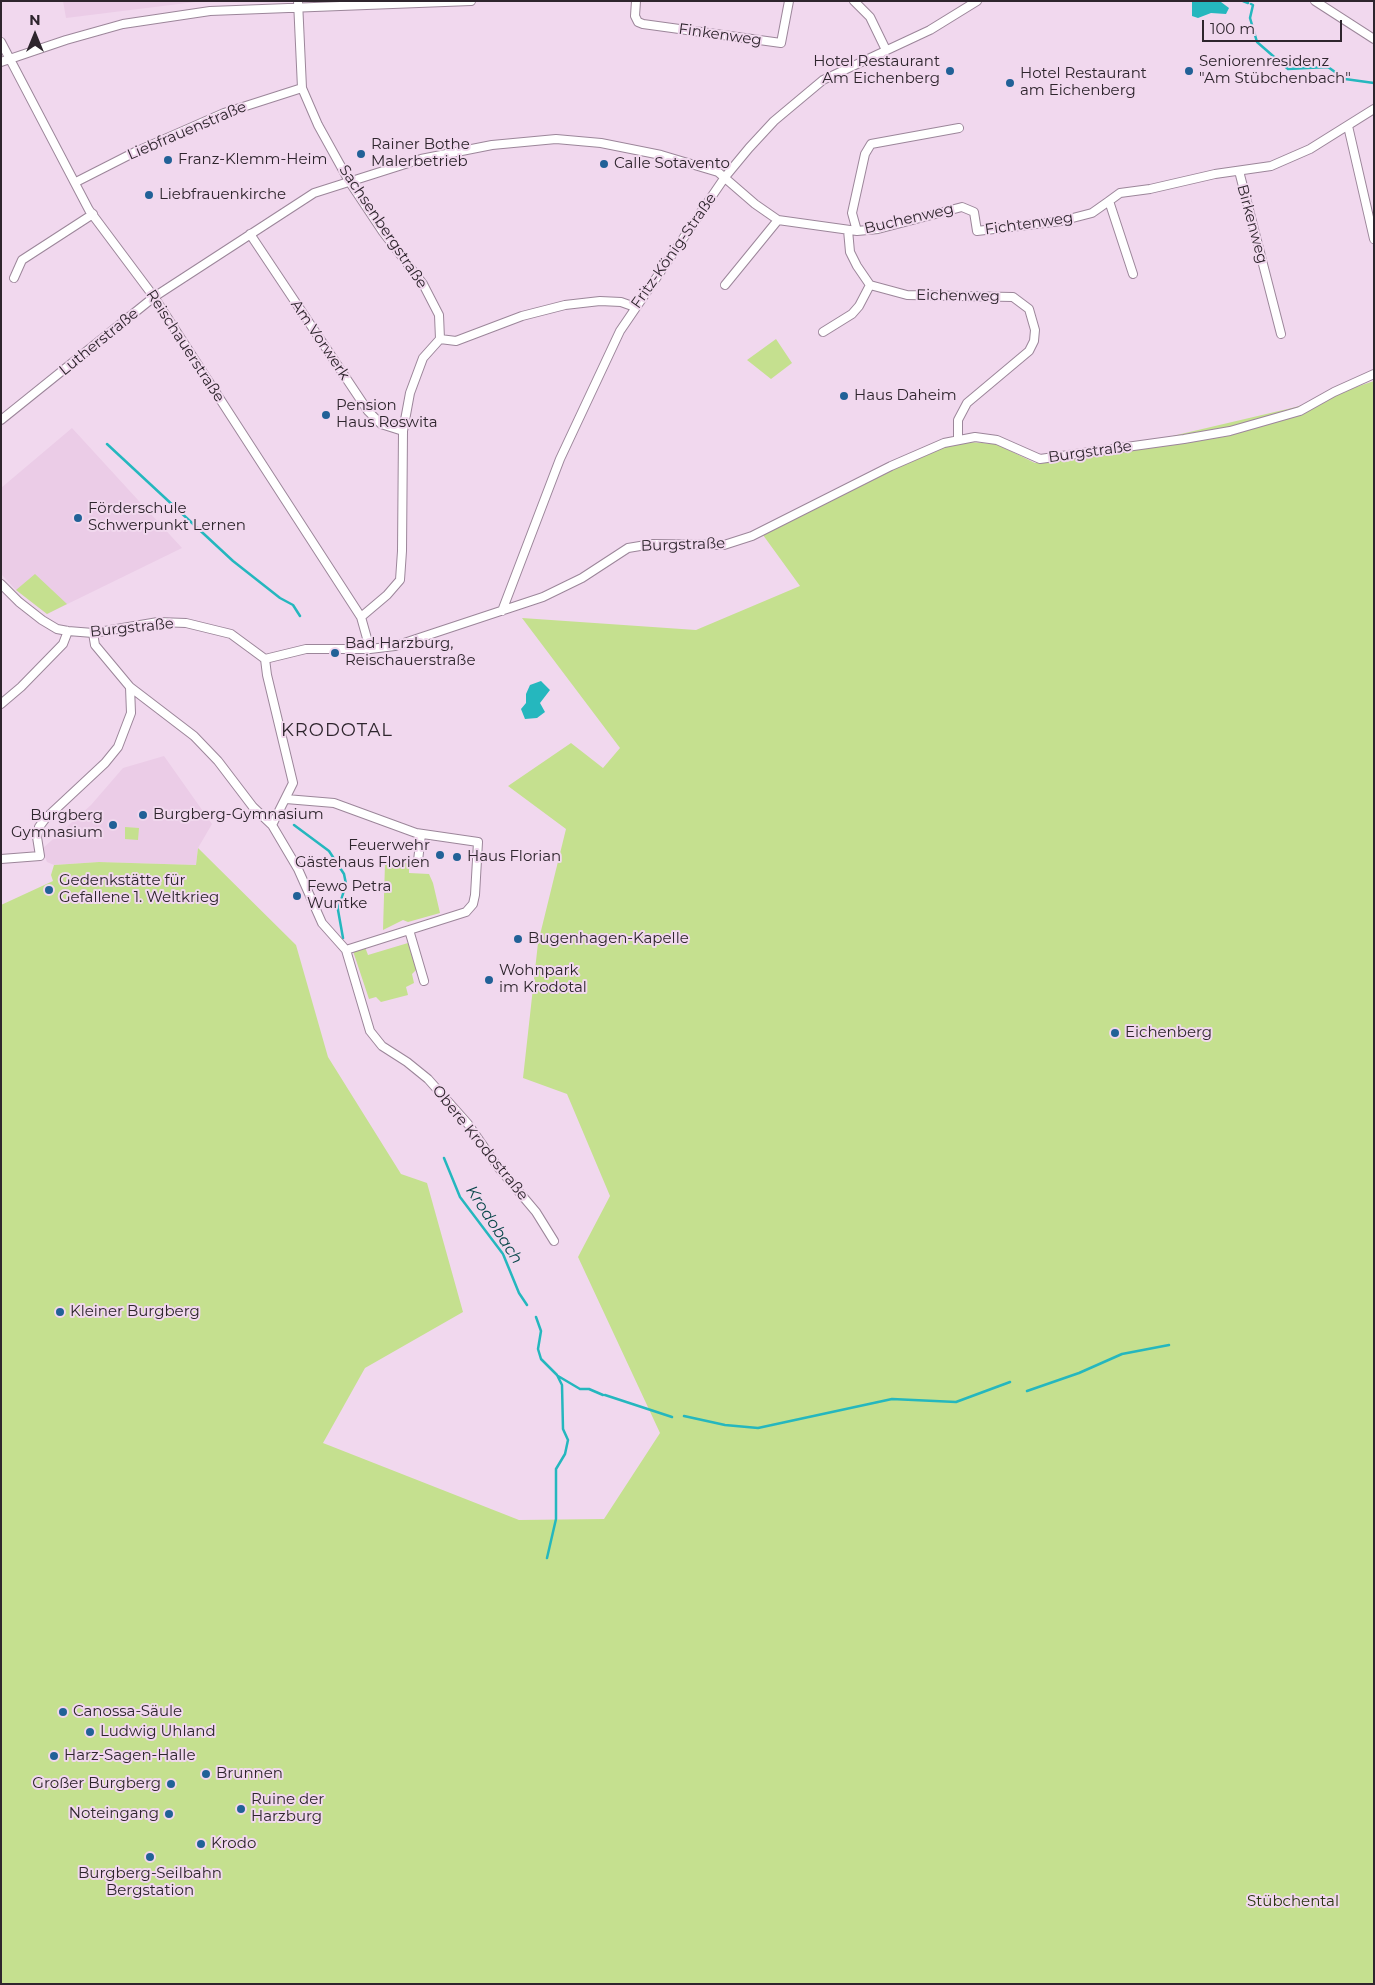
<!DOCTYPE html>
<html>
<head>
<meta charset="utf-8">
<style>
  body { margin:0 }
  #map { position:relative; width:1375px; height:1985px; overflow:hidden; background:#f1d8ee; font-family:Montserrat,sans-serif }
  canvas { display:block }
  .frame { position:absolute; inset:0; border:2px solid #2e252d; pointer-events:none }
  .north { position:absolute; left:10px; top:10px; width:50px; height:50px; -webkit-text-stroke:4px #f1d8ee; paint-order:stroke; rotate:0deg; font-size:14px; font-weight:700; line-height:20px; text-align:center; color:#2e252d }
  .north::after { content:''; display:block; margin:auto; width:18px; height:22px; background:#2e252d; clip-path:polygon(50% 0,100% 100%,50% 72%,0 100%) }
  .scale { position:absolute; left:1202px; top:20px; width:140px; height:22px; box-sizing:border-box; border:2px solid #2e252d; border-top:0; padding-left:6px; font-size:15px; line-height:18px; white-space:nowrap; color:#2e252d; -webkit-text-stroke:4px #f1d8ee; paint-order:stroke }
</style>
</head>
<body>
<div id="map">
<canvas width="1375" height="1985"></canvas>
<div class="frame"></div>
<div class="north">N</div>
<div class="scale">100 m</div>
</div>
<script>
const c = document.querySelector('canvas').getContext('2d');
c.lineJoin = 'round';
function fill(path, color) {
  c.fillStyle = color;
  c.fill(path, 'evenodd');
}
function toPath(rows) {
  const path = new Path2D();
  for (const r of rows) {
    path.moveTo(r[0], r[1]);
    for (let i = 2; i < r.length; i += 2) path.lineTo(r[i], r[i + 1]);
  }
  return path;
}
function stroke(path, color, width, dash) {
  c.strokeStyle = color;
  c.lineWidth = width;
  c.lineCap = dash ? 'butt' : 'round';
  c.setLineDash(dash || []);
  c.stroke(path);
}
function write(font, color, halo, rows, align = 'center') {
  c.font = font + ' Montserrat,sans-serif';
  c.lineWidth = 4;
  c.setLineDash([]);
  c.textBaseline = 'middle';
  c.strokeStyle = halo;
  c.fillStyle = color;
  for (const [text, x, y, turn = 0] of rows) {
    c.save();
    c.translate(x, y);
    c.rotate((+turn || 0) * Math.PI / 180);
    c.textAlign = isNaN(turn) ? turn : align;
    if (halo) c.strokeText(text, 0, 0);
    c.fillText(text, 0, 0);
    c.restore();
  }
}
fill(toPath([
  [63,1,195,1,195,2,66,18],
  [72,428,182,548,47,614,16,590,1,574,1,488],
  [164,756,212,824,198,848,196,865,99,862,54,865,47,862,42,849,91,805,123,768]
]), '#ebcce7');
fill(toPath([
  [776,339,792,363,771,379,747,360],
  [1374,381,1374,1984,1,1984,1,905,53,881,51,875,54,865,99,862,196,865,198,848,296,945,328,1057,401,1174,427,1183,463,1312,365,1368,323,1443,519,1520,604,1519,660,1433,578,1257,610,1196,567,1094,523,1078,538,943,566,829,508,786,571,743,603,768,620,748,522,618,696,630,800,586,763,535,937,448,969,442,996,444,1035,463,1083,457,1296,407],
  [35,574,67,604,47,614,16,590],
  [125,827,139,828,138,840,125,839],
  [385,863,409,863,409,873,429,874,433,883,440,913,408,922,403,920,383,930],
  [408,943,417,969,412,974,414,983,406,987,408,995,381,1002,376,997,369,999,353,951,365,947,368,955]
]), '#c5e08f');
fill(toPath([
  [1192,1,1221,2,1229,8,1226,14,1211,13,1198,18,1192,16],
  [541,681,550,690,540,703,545,712,537,718,525,719,521,709,526,703,526,694,530,685]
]), '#25b7be');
stroke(toPath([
  [1243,1,1248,3],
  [1251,4,1253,5,1250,18,1257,42,1288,69,1328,67,1345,79,1374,83],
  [107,444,233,561,280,598,293,605,300,616],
  [294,825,329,851,344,874,346,884,338,910,343,938],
  [444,1158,460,1197,503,1254,519,1293,527,1305],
  [536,1317,541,1331,538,1349,541,1359,557,1375,562,1385,563,1429,568,1440,565,1454,556,1469,556,1519,547,1558],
  [558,1376,580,1389,589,1389,603,1395],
  [1027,1391,1079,1373,1122,1354,1169,1345],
  [605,1395,672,1417],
  [684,1416,725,1425,758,1428,892,1399,956,1402,1010,1382]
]), '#25b7be', 2.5);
const minor = toPath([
  [298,1,302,88,318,125,349,181,383,232,423,284,439,315,440,339],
  [636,1,635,16,638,22,643,24,781,43,789,1],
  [854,1,870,17,886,50],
  [1315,1,1374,39],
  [1,42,89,210,154,297,361,617,370,649],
  [1,62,66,40,123,24,210,11,471,1],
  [1348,126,1374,239],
  [1239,171,1281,334],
  [76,182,135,152,224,113,302,88],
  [848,230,850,252,857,266,870,285,907,295,1013,297,1029,309,1035,330,1034,341,1029,351,967,403,958,420,958,439],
  [857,231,852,213,865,154,871,144,959,128],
  [250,234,368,411,381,424,403,431],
  [1133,274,1109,201,1120,193,1150,189,1215,174,1271,166,1310,149,1374,109],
  [14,278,22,260,93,214],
  [725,285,778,220],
  [823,332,852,314,859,306,870,285],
  [1,420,154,297,314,193,421,159,492,145,556,139,601,143,661,155,718,172,755,204,778,220,857,231,878,229,962,207,974,212,977,231,1061,221,1092,213,1109,201],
  [1,584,19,602,42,620,57,629,68,631,93,633,158,622,186,623,231,634,265,659,306,649,370,649,395,646,543,597,582,578,628,548,652,544,724,545,752,536,891,466,944,443,975,437,997,440,1040,459,1184,439,1230,431,1300,411,1334,392,1374,374],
  [502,611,560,459,620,331,725,177,749,148,774,121,823,80,930,30,977,1],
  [361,617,387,595,400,580,402,551,403,431,410,393,423,358,440,339,456,341,522,316,565,305,600,301,621,302,635,307],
  [93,633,95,645,130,687,194,736,218,761,253,807,272,825,298,869,322,923,346,950,370,1031,382,1046,407,1062,428,1079,468,1124,498,1167,536,1212,554,1241],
  [265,659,267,675,293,783,272,825],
  [1,704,21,687,63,644,68,631],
  [286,799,334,803,416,833,478,842,475,895,473,904,466,912,346,950],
  [1,859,40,856,37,837,39,827,45,819,105,763,118,747,131,713,130,687],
  [418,861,421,834],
  [409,930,424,981]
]);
stroke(minor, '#9c869a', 10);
stroke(minor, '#fff', 8);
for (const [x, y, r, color] of [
  [950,71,5,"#216197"],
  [1189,71,5,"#216197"],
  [1010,83,5,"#216197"],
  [361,154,5,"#216197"],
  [168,160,5,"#216197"],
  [604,164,5,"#216197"],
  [149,195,5,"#216197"],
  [844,396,5,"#216197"],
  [326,415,5,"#216197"],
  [78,518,5,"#216197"],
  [335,653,5,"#216197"],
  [143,815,5,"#216197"],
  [113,825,5,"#216197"],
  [440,855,5,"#216197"],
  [457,857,5,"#216197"],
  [49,890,5,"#216197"],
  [297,896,5,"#216197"],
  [518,939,5,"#216197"],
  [489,980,5,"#216197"],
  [1115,1033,5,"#216197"],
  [60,1312,5,"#216197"],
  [63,1712,5,"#216197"],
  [90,1732,5,"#216197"],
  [54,1756,5,"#216197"],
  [206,1774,5,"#216197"],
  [171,1784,5,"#216197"],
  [241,1809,5,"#216197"],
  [169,1814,5,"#216197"],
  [201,1844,5,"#216197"],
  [150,1857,5,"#216197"]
]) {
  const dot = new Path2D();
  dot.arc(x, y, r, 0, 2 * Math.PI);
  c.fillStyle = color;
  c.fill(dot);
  stroke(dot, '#f1d8ee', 2);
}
write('15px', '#2e252d', '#f1d8ee', [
  ["Finkenweg",720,35,8],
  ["Liebfrauenstraße",187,131,-23],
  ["Buchenweg",909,219,-13],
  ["Fichtenweg",1029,224,-8],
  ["Birkenweg",1252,224,75],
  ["Sachsenbergstraße",383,227,56],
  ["Fritz-König-Straße",674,251,-55],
  ["Eichenweg",958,296,1],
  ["Am Vorwerk",320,340,56],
  ["Lutherstraße",99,342,-39],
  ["Reischauerstraße",185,346,57],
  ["Burgstraße",1090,452,-8],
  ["Burgstraße",683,545,-2],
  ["Burgstraße",132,628,-6],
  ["Obere Krodostraße",480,1143,51]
]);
write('15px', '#2e252d', '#f1d8ee', [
  ["Hotel Restaurant",940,62,"right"],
  ["Am Eichenberg",940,79,"right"],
  ["Seniorenresidenz",1199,62],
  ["\"Am Stübchenbach\"",1199,79],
  ["Hotel Restaurant",1020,74],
  ["am Eichenberg",1020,91],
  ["Rainer Bothe",371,145],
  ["Malerbetrieb",371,162],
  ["Franz-Klemm-Heim",178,160],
  ["Calle Sotavento",614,164],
  ["Liebfrauenkirche",159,195],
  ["Haus Daheim",854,396],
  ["Pension",336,406],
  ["Haus Roswita",336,423],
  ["Förderschule",88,509],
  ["Schwerpunkt Lernen",88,526],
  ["Bad Harzburg,",345,644],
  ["Reischauerstraße",345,661],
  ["Burgberg-Gymnasium",153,815],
  ["Burgberg",103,816,"right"],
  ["Gymnasium",103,833,"right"],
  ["Feuerwehr",430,846,"right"],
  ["Gästehaus Florien",430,863,"right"],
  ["Haus Florian",467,857],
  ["Gedenkstätte für",59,881],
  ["Gefallene 1. Weltkrieg",59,898],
  ["Fewo Petra",307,887],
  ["Wuntke",307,904],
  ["Bugenhagen-Kapelle",528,939],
  ["Wohnpark",499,971],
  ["im Krodotal",499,988],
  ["Eichenberg",1125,1033],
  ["Kleiner Burgberg",70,1312],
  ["Canossa-Säule",73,1712],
  ["Ludwig Uhland",100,1732],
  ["Harz-Sagen-Halle",64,1756],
  ["Brunnen",216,1774],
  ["Großer Burgberg",161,1784,"right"],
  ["Ruine der",251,1800],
  ["Harzburg",251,1817],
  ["Noteingang",159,1814,"right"],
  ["Krodo",211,1844],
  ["Burgberg-Seilbahn",150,1874,"center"],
  ["Bergstation",150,1891,"center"]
], 'left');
write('15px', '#2a3511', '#f1d8ee', [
  ["Stübchental",1293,1902]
]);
write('italic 16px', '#074549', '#f1d8ee', [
  ["Krodobach",494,1225,57]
]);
c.letterSpacing = '1px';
write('18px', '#2e252d', '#f1d8ee', [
  ["KRODOTAL",337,731]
]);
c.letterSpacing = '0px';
</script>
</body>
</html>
